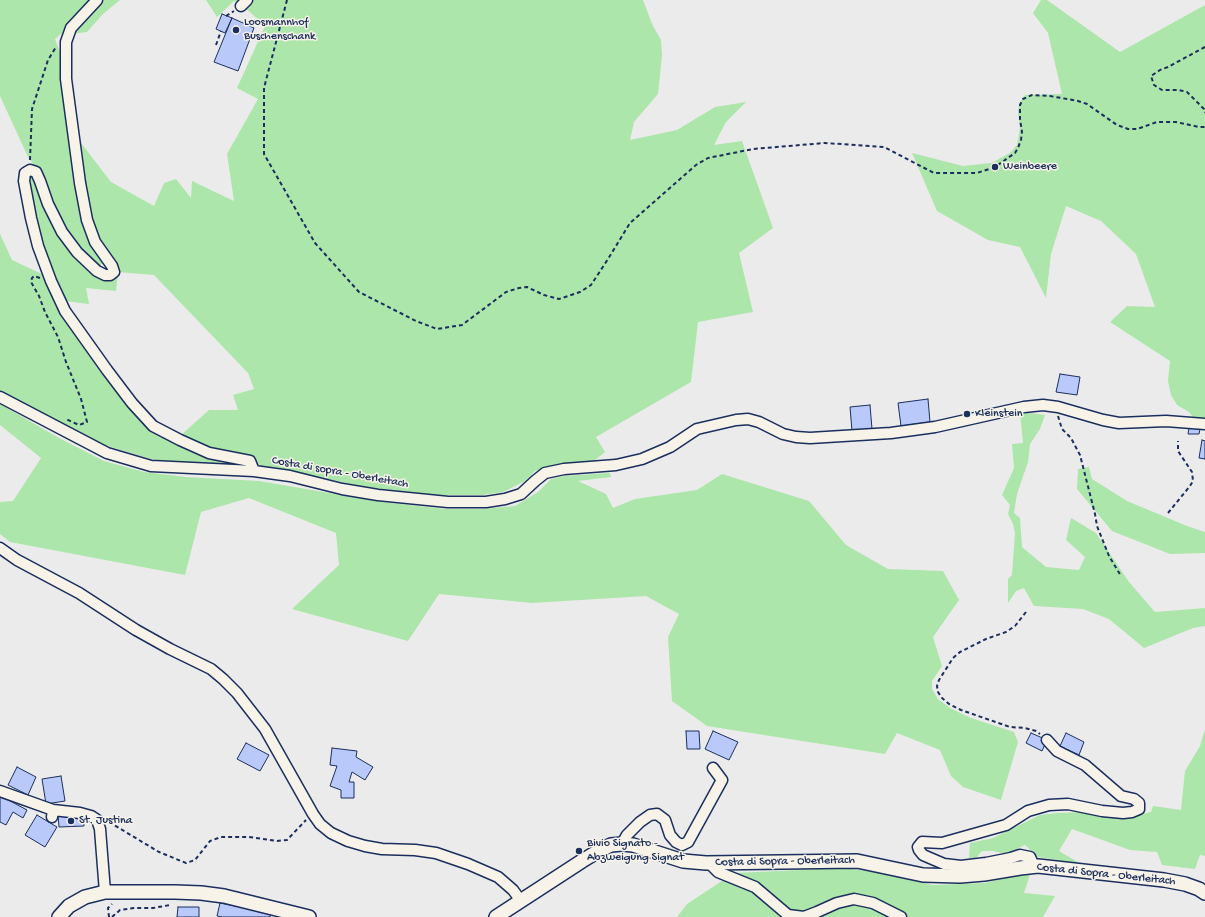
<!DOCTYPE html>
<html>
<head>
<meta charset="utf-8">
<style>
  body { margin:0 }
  canvas { display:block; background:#ebebeb }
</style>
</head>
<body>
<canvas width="1205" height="917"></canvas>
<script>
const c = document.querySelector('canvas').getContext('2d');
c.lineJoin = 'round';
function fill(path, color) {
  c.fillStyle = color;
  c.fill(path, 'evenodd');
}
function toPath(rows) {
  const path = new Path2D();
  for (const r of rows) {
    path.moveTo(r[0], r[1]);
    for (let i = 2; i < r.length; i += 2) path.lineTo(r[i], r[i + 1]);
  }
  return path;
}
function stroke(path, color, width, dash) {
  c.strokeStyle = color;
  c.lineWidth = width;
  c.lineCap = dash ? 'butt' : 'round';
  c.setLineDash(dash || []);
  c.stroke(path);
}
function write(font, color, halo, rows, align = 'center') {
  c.font = font + ' "Gochi Hand",sans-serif';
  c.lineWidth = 3;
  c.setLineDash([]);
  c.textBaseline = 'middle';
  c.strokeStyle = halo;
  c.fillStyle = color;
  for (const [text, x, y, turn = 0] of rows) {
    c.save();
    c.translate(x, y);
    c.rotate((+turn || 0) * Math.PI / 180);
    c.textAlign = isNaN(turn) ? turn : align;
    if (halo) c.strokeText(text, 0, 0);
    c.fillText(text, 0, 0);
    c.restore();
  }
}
fill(toPath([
  [0,0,93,0,69,27,55,39,60,52,76,183,102,258,102,264,99,266,89,260,64,230,41,174,28,157,0,96],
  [101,0,120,0,103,14,87,32,72,34],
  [206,0,643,0,652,24,661,40,662,55,658,94,634,122,630,140,677,130,715,107,746,102,726,122,714,145,742,141,773,228,739,253,753,312,698,322,691,382,596,437,605,452,594,461,565,464,535,471,525,481,503,492,483,495,435,495,364,487,279,468,260,467,255,457,211,451,181,435,209,410,238,410,233,395,254,389,248,373,154,275,118,272,116,291,86,288,89,304,65,301,55,278,42,248,27,179,30,177,33,177,76,255,92,273,103,281,111,281,115,279,118,272,117,263,109,257,98,242,90,220,78,139,111,182,154,206,164,183,176,179,191,198,192,181,234,201,227,154,258,99,237,88,265,26,250,12,234,1,217,17],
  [1041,0,1047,0,1120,52,1205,5,1205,418,1193,417,1189,412,1177,405,1171,395,1168,381,1170,361,1110,322,1127,306,1155,307,1136,254,1101,221,1066,206,1051,254,1046,298,1020,247,988,240,937,211,912,153,963,166,991,163,997,160,1010,153,1017,145,1020,128,1018,113,1019,104,1025,95,1062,94,1048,33,1033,13],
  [0,234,12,260,44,275,62,316,107,378,152,429,243,464,246,467,173,463,151,459,98,443,0,391],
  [0,404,59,438,104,461,144,472,186,477,259,481,382,502,446,509,481,509,515,506,538,492,551,479,564,476,610,473,611,477,578,481,606,494,613,508,635,499,697,490,722,474,809,501,846,545,888,569,943,571,959,600,933,637,942,666,932,681,932,689,938,699,950,708,971,718,1014,732,1018,742,1001,800,963,787,951,776,940,750,897,733,885,754,707,726,672,701,668,637,679,614,646,596,532,603,439,594,408,641,292,609,339,565,336,533,249,498,201,512,185,575,10,542,0,534,0,502,13,501,41,458,0,425],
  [1020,412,1045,415,1040,429,1030,444,1028,462,1017,494,1014,513,1020,518,1022,547,1046,567,1079,570,1085,557,1066,540,1071,518,1096,533,1129,582,1155,612,1205,608,1205,626,1193,628,1144,648,1109,619,1083,609,1034,606,1024,588,1016,591,1008,603,1008,579,1012,575,1015,533,1013,524,1008,514,1010,505,1002,495,1014,468,1012,444,1023,443],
  [1089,467,1092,479,1127,501,1187,526,1205,532,1205,553,1170,554,1112,531,1077,489,1078,469],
  [1205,729,1205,856,1200,855,1195,869,1162,865,1157,852,1130,850,1072,829,1059,851,1081,864,1038,857,1025,845,1006,854,993,851,982,851,975,859,969,858,970,843,993,838,1040,815,1057,813,1086,812,1135,816,1151,812,1153,806,1181,810,1185,771,1200,746],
  [844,868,875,872,933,885,985,883,1018,875,1030,874,1024,893,1055,896,1043,917,677,917,687,904,734,873]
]), '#ade6aa');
const building = toPath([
  [222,14,232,18,225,33,216,29,222,14],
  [232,18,254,28,238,71,214,62,232,18],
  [1060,374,1080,377,1077,395,1056,392,1060,374],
  [928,399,930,422,901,426,898,403,928,399],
  [870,405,872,429,852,431,850,407,870,405],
  [1189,428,1200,429,1199,434,1188,434,1189,428],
  [1202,440,1205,441,1205,459,1199,458,1202,440],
  [686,731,699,731,700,749,687,749,686,731],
  [713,731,738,742,729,760,705,749,713,731],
  [1031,733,1047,740,1042,751,1026,743,1031,733],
  [1066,733,1084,742,1079,755,1060,746,1066,733],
  [246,743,269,755,260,771,237,759,246,743],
  [332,748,357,751,356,757,373,767,365,780,352,772,349,782,354,782,354,798,341,798,341,790,330,786,337,766,330,765,332,748],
  [17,767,36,777,28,795,8,785,17,767],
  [61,776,65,801,46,804,42,779,61,776],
  [1,796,27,810,23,818,13,812,6,825,0,822,0,797,1,796],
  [83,814,84,826,59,827,58,815,83,814],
  [37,815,57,827,45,847,25,835,37,815],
  [220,903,271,913,270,917,222,917,217,916,220,903],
  [178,907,199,907,199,917,177,917,178,907]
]);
fill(building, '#b9c9f9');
stroke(building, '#1b2f5e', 1);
const minor = toPath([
  [97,0,71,28,66,42,66,79,80,183,87,220,95,242,112,266,114,272,110,275,105,275,97,271,77,252,62,232,48,204,40,181,36,172,30,170,25,173,24,181,31,218,38,246,51,281,65,311,107,370,132,403,153,426,180,440,209,453,250,461,254,471],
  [241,6,247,0],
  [0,397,107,453,151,466,254,471,290,476,342,489,378,495,448,502,486,502,505,499,521,494,535,481,545,473,564,469,616,465,642,459,670,447,697,429,736,420,748,419,759,422,783,434,796,437,810,438,891,433,935,427,1024,407,1043,405,1058,407,1103,420,1119,423,1166,421,1205,424],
  [0,548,17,560,79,593,136,630,170,649,211,669,223,679,237,693,265,729,313,814,320,824,331,833,348,841,365,846,382,849,415,850,436,853,468,864,498,877,513,890,521,901],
  [0,791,53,810],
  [52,817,53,810,80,813,91,816,97,820,100,829,105,892],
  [622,844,627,835,640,822,650,815,657,814,665,820,670,835,676,842,682,845,688,842,722,780,713,768],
  [710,864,718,872,755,887,788,915,804,917,817,912,837,903,854,899,873,903,901,917],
  [1034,866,1030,857,1020,855,1011,858,986,863,961,866,944,864,923,855,919,850,918,847,922,842,942,843,1006,825,1028,811,1049,805,1068,804,1102,811,1123,813,1132,812,1139,809,1139,803,1134,799,1121,796,1085,765,1057,751,1047,740]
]);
const major = toPath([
  [59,917,69,906,85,897,105,892,175,892,201,893,224,896,309,917],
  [496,917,582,861,600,850,611,845,622,844,633,845,683,861,706,863,857,861,923,875,960,876,984,874,1020,868,1038,866,1164,880,1185,884,1199,889,1205,893]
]);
stroke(minor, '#1b2f5e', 13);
stroke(major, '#1b2f5e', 16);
stroke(toPath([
  [287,0,264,88,264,154,315,243,359,292,416,321,437,329,462,325,506,292,519,288,527,287,544,295,559,299,580,292,591,285,608,259,630,223,696,165,708,158,753,149,825,143,884,147,934,173,977,173,995,167,1015,153,1018,148,1021,140,1022,132,1020,119,1020,105,1023,99,1032,95,1050,96,1078,101,1087,104,1117,125,1128,129,1137,129,1157,122,1176,122,1199,127,1205,127],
  [226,16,234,11],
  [216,45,221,31],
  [1205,47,1168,67,1160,70,1151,76,1154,85,1162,90,1179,90,1187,92,1204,109,1205,113],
  [30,160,32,109,48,60,56,47],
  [40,278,34,276,32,278,31,282,39,296,45,312,58,337,66,362,81,399,87,422,79,425,66,419],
  [1058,416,1062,429,1071,438,1080,455,1095,514,1097,526,1109,556,1121,576],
  [1168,513,1190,486,1193,481,1192,472,1178,451,1178,441],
  [1026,612,1015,626,1006,632,986,639,960,652,953,658,939,680,937,686,938,692,942,698,949,704,961,710,1010,727,1025,728,1036,731,1040,734],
  [109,822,159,852,186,863,195,860,210,841,221,837,249,837,277,841,287,840,306,820],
  [109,917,108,908,112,904],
  [112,917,120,910,134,908,153,908,170,905]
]), '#1b2f5e', 2, [4, 3]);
stroke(minor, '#f7f3e8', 10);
stroke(major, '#f7f3e8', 13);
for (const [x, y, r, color] of [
  [236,30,4,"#1b2f5e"],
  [995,167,4,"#1b2f5e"],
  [967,414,4,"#1b2f5e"],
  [71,821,4,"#1b2f5e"],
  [579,851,4,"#1b2f5e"]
]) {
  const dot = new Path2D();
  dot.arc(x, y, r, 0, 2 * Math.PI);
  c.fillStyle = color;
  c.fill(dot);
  stroke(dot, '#f7f3e8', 1.5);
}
write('12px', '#1b2f5e', '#f7f3e8', [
  ["Loosmannhof",244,23],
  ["Buschenschank",244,37],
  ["Weinbeere",1003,167],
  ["Kleinstein",975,414],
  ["St. Justina",79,821],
  ["Bivio Signato -",587,844],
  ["Abzweigung Signat",587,858]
], 'left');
write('12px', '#1b2f5e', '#f7f3e8', [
  ["Costa di sopra - Oberleitach",340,473,10],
  ["Costa di Sopra - Oberleitach",785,862,-1],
  ["Costa di Sopra - Oberleitach",1106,875,6]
]);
</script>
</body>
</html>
